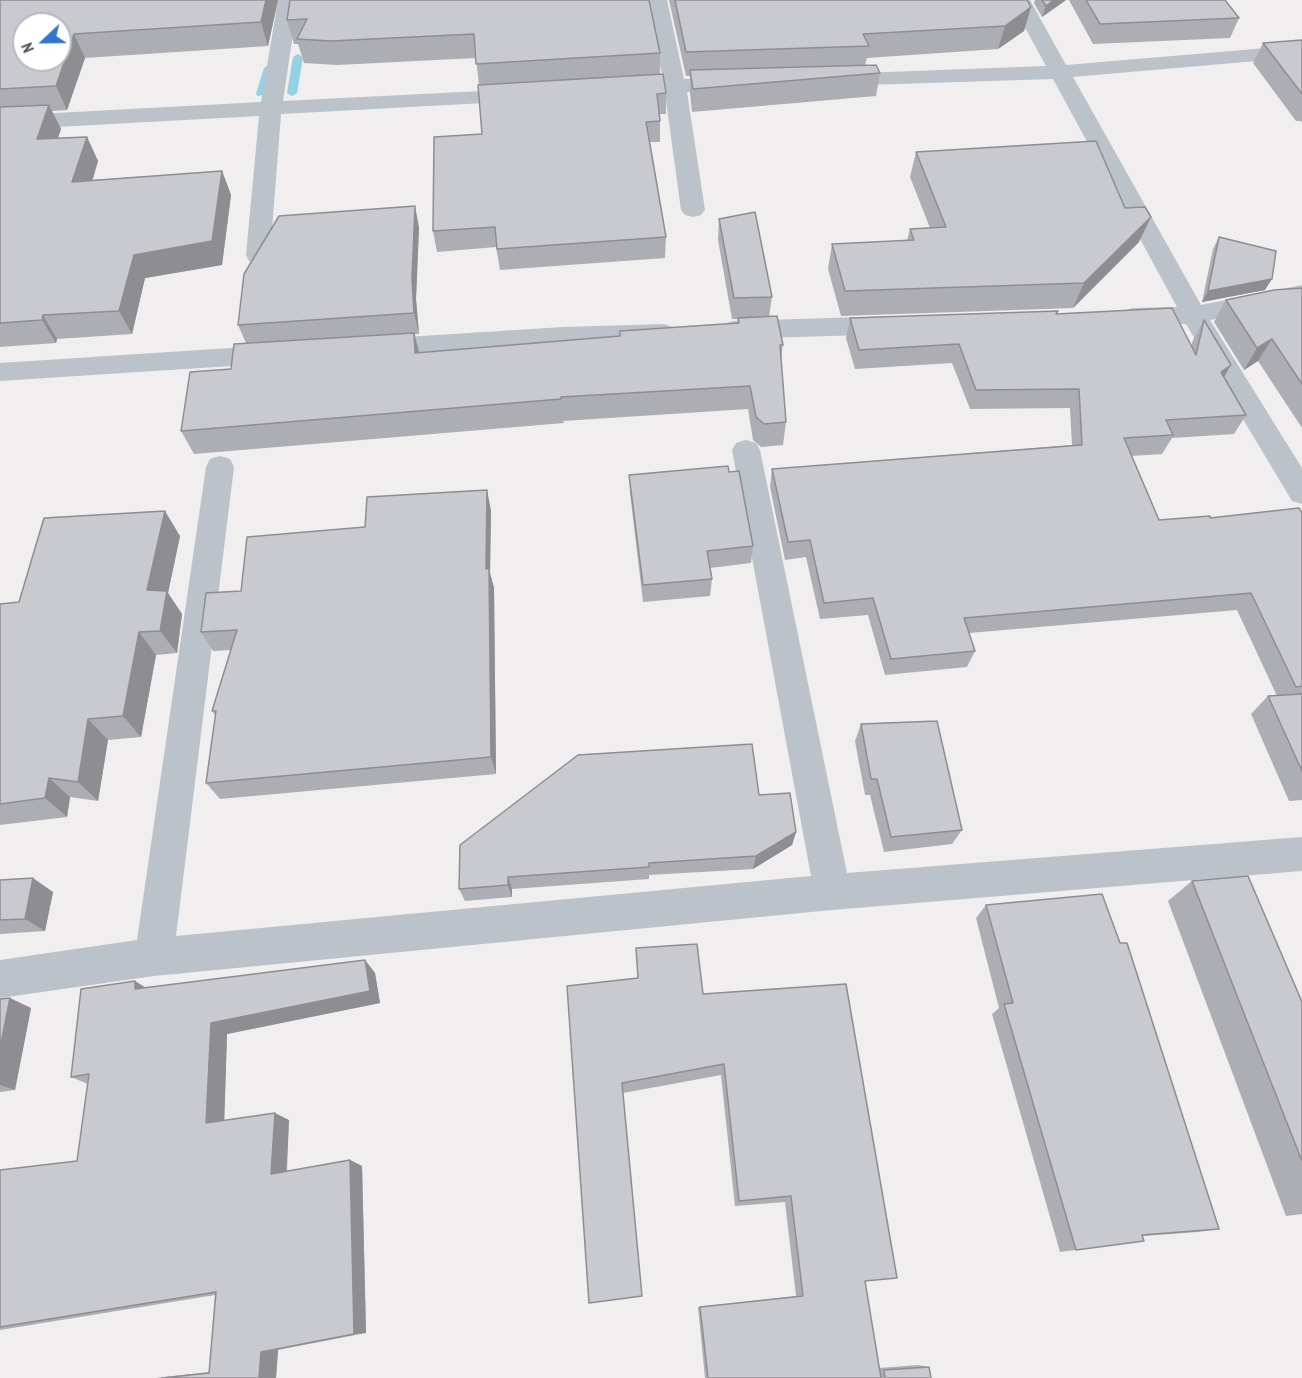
<!DOCTYPE html>
<html>
<head>
<meta charset="utf-8">
<style>
  body { margin:0 }
  #map { position:relative; width:1302px; height:1378px; overflow:hidden; background:#f0eeee; font-family:"PT Sans Narrow",sans-serif }
  canvas { display:block }
  .north { position:absolute; left:12px; top:12px; width:60px; height:60px; box-sizing:border-box; background:#fff; border:2px solid #b6b9bd; border-radius:50%; rotate:248deg; font-size:16px; font-weight:700; line-height:24px; text-align:center; color:#485159 }
  .north::after { content:''; display:block; margin:auto; width:21px; height:27px; background:#2e76c9; clip-path:polygon(50% 0,100% 100%,50% 72%,0 100%) }
</style>
</head>
<body>
<div id="map">
<canvas width="1302" height="1378"></canvas>
<div class="north">N</div>
</div>
<script>
const c = document.querySelector('canvas').getContext('2d');
c.lineJoin = 'round';
function toPath(rows) {
  const path = new Path2D();
  for (const r of rows) {
    path.moveTo(r[0], r[1]);
    for (let i = 2; i < r.length; i += 2) path.lineTo(r[i], r[i + 1]);
  }
  return path;
}
function fill(path, color) {
  c.fillStyle = color;
  c.fill(path, 'evenodd');
}
function stroke(path, color, width, dash) {
  c.strokeStyle = color;
  c.lineWidth = width;
  c.lineCap = dash ? 'butt' : 'round';
  c.setLineDash(dash || []);
  c.stroke(path);
}
fill(toPath([
  [298,54,303,57,297,93,292,96,287,93,293,57,298,54],
  [269,65,274,68,266,94,258,96,256,94,264,68,269,65]
]), '#93d2e1');
fill(toPath([
  [278,0,298,0,283,101,522,89,530,90,533,95,530,100,522,101,281,114,270,255,267,261,258,263,249,261,246,255,259,116,0,130,0,116,261,102,278,0],
  [647,0,667,0,684,79,735,77,743,78,746,83,743,88,735,89,687,92,705,210,701,215,693,217,685,215,681,210,665,93,619,95,611,94,608,89,611,84,619,83,663,80,647,0],
  [1010,0,1030,0,1066,65,1302,45,1302,57,1073,77,1201,305,1302,285,1302,301,1210,320,1302,468,1302,504,1292,501,1186,324,1132,326,1123,323,1119,317,1123,311,1132,308,1177,307,1053,79,835,86,827,85,824,80,827,75,835,74,1046,66,1010,0],
  [895,316,904,319,908,325,904,331,895,334,733,339,724,336,720,330,724,324,733,321,895,316],
  [664,324,673,327,677,333,673,339,664,342,563,345,374,357,365,354,361,348,365,342,374,339,563,327,664,324],
  [277,345,286,348,290,354,286,360,277,363,0,381,0,363,277,345],
  [746,440,756,443,760,450,847,873,1302,837,1302,871,832,910,154,976,0,998,0,960,137,940,206,467,210,459,220,456,230,459,234,467,176,936,811,876,732,450,736,443,746,440]
]), '#bbc2c9');
fill(toPath([
  [0,0,278,0,268,46,85,58,67,110,52,111,61,129,58,138,87,137,98,161,92,180,222,171,231,195,222,265,145,278,132,334,57,339,56,343,0,347],
  [290,0,660,53,660,74,666,93,666,114,660,114,660,142,650,142,666,237,665,258,500,270,496,247,437,252,433,231,482,134,479,85,476,58,337,65,304,63,298,44,294,44,287,20],
  [669,0,1027,0,1031,7,1024,31,998,49,867,58,865,65,880,73,876,96,692,112,690,93,690,76,686,76],
  [1035,0,1066,0,1042,17,1034,3],
  [1069,0,1225,0,1239,18,1230,38,1093,44],
  [1302,40,1302,123,1301,121,1296,121,1253,63,1263,43],
  [916,152,1139,242,1073,308,841,316,828,269,832,244,907,241,910,229,930,228,910,177],
  [719,219,772,297,769,317,783,345,781,358,786,422,783,445,761,447,753,440,748,409,563,421,564,423,194,454,181,431,231,369,246,343,238,325,419,227,416,299,419,334,415,334,419,353,620,336,737,323,738,319,732,319,718,240],
  [1219,237,1265,290,1202,302,1213,249],
  [1302,288,1302,428,1258,361,1244,370,1214,322,1226,300],
  [1057,314,1191,346,1193,340,1204,320,1224,377,1246,415,1234,434,1172,438,1162,454,1131,456,1159,520,1302,513,1302,800,1289,801,1251,714,1268,696,1277,696,1237,610,969,633,975,651,967,667,885,675,868,615,820,619,806,557,785,560,770,487,772,469,1072,445,1070,408,970,409,952,363,855,369,846,338,850,318],
  [729,472,753,546,751,563,710,568,712,579,710,596,643,602,630,493,629,475],
  [491,510,490,573,494,588,496,774,220,799,206,783,216,716,212,711,231,650,213,651,201,632,365,527],
  [180,536,168,593,182,614,177,653,156,655,141,737,108,740,98,801,70,797,67,817,0,825,0,604,19,602],
  [861,724,962,830,952,844,884,852,870,795,865,795,855,741],
  [759,795,796,832,792,845,753,869,649,875,649,879,512,889,512,897,465,901,459,889],
  [0,880,53,892,45,931,0,934],
  [1192,881,1302,1002,1302,1214,1286,1216,1168,901],
  [986,905,1219,1229,1198,1232,1143,1236,1144,1241,1060,1252,992,1014,999,1008,976,918],
  [636,948,703,994,865,1282,879,1368,918,1365,929,1367,931,1378,705,1378,698,1307,796,1296,785,1202,735,1206,721,1075,623,1093,642,1296,589,1303,638,978],
  [365,960,375,973,380,1003,227,1034,224,1120,289,1120,287,1171,350,1160,362,1166,366,1333,278,1350,276,1378,155,1378,209,1372,215,1295,0,1330,0,1170,77,1161,88,1084,71,1077,135,981,146,988],
  [0,999,31,1008,15,1090,0,1092]
]), '#adaeb3');
fill(toPath([
  [266,0,278,0,268,46,261,22],
  [1054,0,1066,0,1042,17,1046,6],
  [1031,7,1024,31,998,49,1005,26],
  [74,34,85,58,67,110,56,86],
  [49,105,61,129,49,163,37,139],
  [87,137,98,161,85,206,72,182],
  [222,171,231,195,222,265,145,278,132,334,119,311,134,255],
  [415,206,419,227,416,299,419,334,414,313,412,278],
  [1151,217,1139,242,1073,308,1084,283],
  [1272,279,1265,290,1202,302,1208,291],
  [43,315,57,339,56,343,42,320],
  [414,333,420,356,415,353],
  [1272,339,1258,361,1244,370,1257,348],
  [1231,365,1220,384,1221,372],
  [487,490,491,510,490,573,494,588,496,774,491,757,486,569],
  [165,511,180,536,168,593,182,614,177,653,160,631,147,590],
  [139,632,156,655,141,737,123,716],
  [88,719,108,740,98,801,78,782],
  [49,778,70,797,67,817,45,798],
  [796,832,792,845,753,869,756,856],
  [508,877,512,889,512,897,508,885],
  [33,878,53,892,45,931,25,919],
  [365,960,375,973,380,1003,227,1034,224,1130,206,1123,211,1023],
  [135,981,154,993,135,989],
  [10,998,31,1008,15,1090,0,1085,0,1048],
  [275,1113,289,1120,286,1179,271,1174],
  [350,1160,362,1166,366,1333,354,1334],
  [278,1350,276,1378,259,1378,261,1352]
]), '#8d8d92');
const building = toPath([
  [0,0,266,0,261,22,74,34,56,86,0,89,0,0],
  [24,24,60,24,60,60,24,60,24,24],
  [290,0,649,0,660,53,476,64,474,34,331,41,297,39,307,19,287,20,290,0],
  [675,0,1027,0,1031,7,1005,26,863,34,869,46,686,52,675,0],
  [1042,0,1054,0,1046,6,1042,0],
  [1086,0,1225,0,1239,18,1100,24,1086,0],
  [1302,40,1302,94,1263,43,1302,40],
  [876,65,880,73,693,89,690,70,876,65],
  [663,74,666,93,657,94,660,121,646,122,666,237,497,249,495,227,433,231,434,137,482,134,478,85,663,74],
  [49,105,37,139,87,137,72,182,222,171,212,241,134,255,119,311,43,315,42,320,0,323,0,107,49,105],
  [1096,141,1125,208,1145,207,1151,217,1084,283,845,291,832,244,914,240,910,229,946,227,916,152,1096,141],
  [415,206,412,278,414,313,238,325,244,274,279,216,415,206],
  [755,212,772,297,734,298,719,219,755,212],
  [1219,237,1276,251,1272,279,1208,291,1219,237],
  [1302,288,1302,384,1272,339,1257,348,1226,300,1274,290,1302,288],
  [1172,308,1196,355,1204,320,1231,365,1221,372,1246,415,1166,420,1173,435,1124,438,1159,520,1210,516,1210,518,1299,508,1302,513,1302,686,1296,687,1251,593,964,618,975,651,891,659,873,598,824,603,810,540,788,542,772,469,1082,445,1079,389,976,390,959,344,859,350,850,318,1058,311,1056,314,1172,308],
  [777,316,783,345,780,345,786,422,764,424,756,417,750,386,561,397,561,399,181,431,190,372,231,369,234,344,414,333,415,353,620,336,620,331,739,323,738,318,777,316],
  [728,466,729,472,739,471,753,546,707,551,712,579,643,585,629,475,728,466],
  [487,490,486,569,489,568,491,757,206,783,216,711,212,711,237,630,201,632,206,593,241,591,247,537,365,527,367,497,487,490],
  [165,511,147,590,167,591,160,631,139,632,123,716,88,719,78,782,49,778,45,798,0,804,0,604,19,602,44,518,165,511],
  [1302,694,1302,771,1268,696,1302,694],
  [937,721,962,830,891,837,877,779,871,779,861,724,937,721],
  [752,744,759,795,790,793,796,832,756,856,649,863,649,867,508,877,508,885,459,889,460,845,578,755,752,744],
  [1248,876,1302,1002,1302,1161,1192,881,1248,876],
  [33,878,25,919,0,920,0,880,33,878],
  [1102,894,1120,943,1127,943,1219,1229,1142,1235,1144,1241,1076,1250,1004,1004,1013,1003,986,905,1102,894],
  [697,944,703,994,846,984,897,1278,865,1281,881,1378,708,1378,700,1307,803,1296,791,1196,739,1201,724,1064,622,1083,642,1296,589,1303,567,986,638,978,636,948,697,944],
  [365,960,370,991,211,1023,206,1123,275,1113,271,1174,350,1160,354,1334,261,1352,259,1378,162,1378,209,1373,216,1292,0,1327,0,1170,77,1161,89,1074,71,1077,81,989,135,981,135,989,365,960],
  [10,998,0,1048,0,999,10,998],
  [929,1367,931,1378,885,1378,884,1370,929,1367]
]);
fill(building, '#c9cad0');
stroke(building, '#8d8d92', 1.5);
</script>
</body>
</html>
